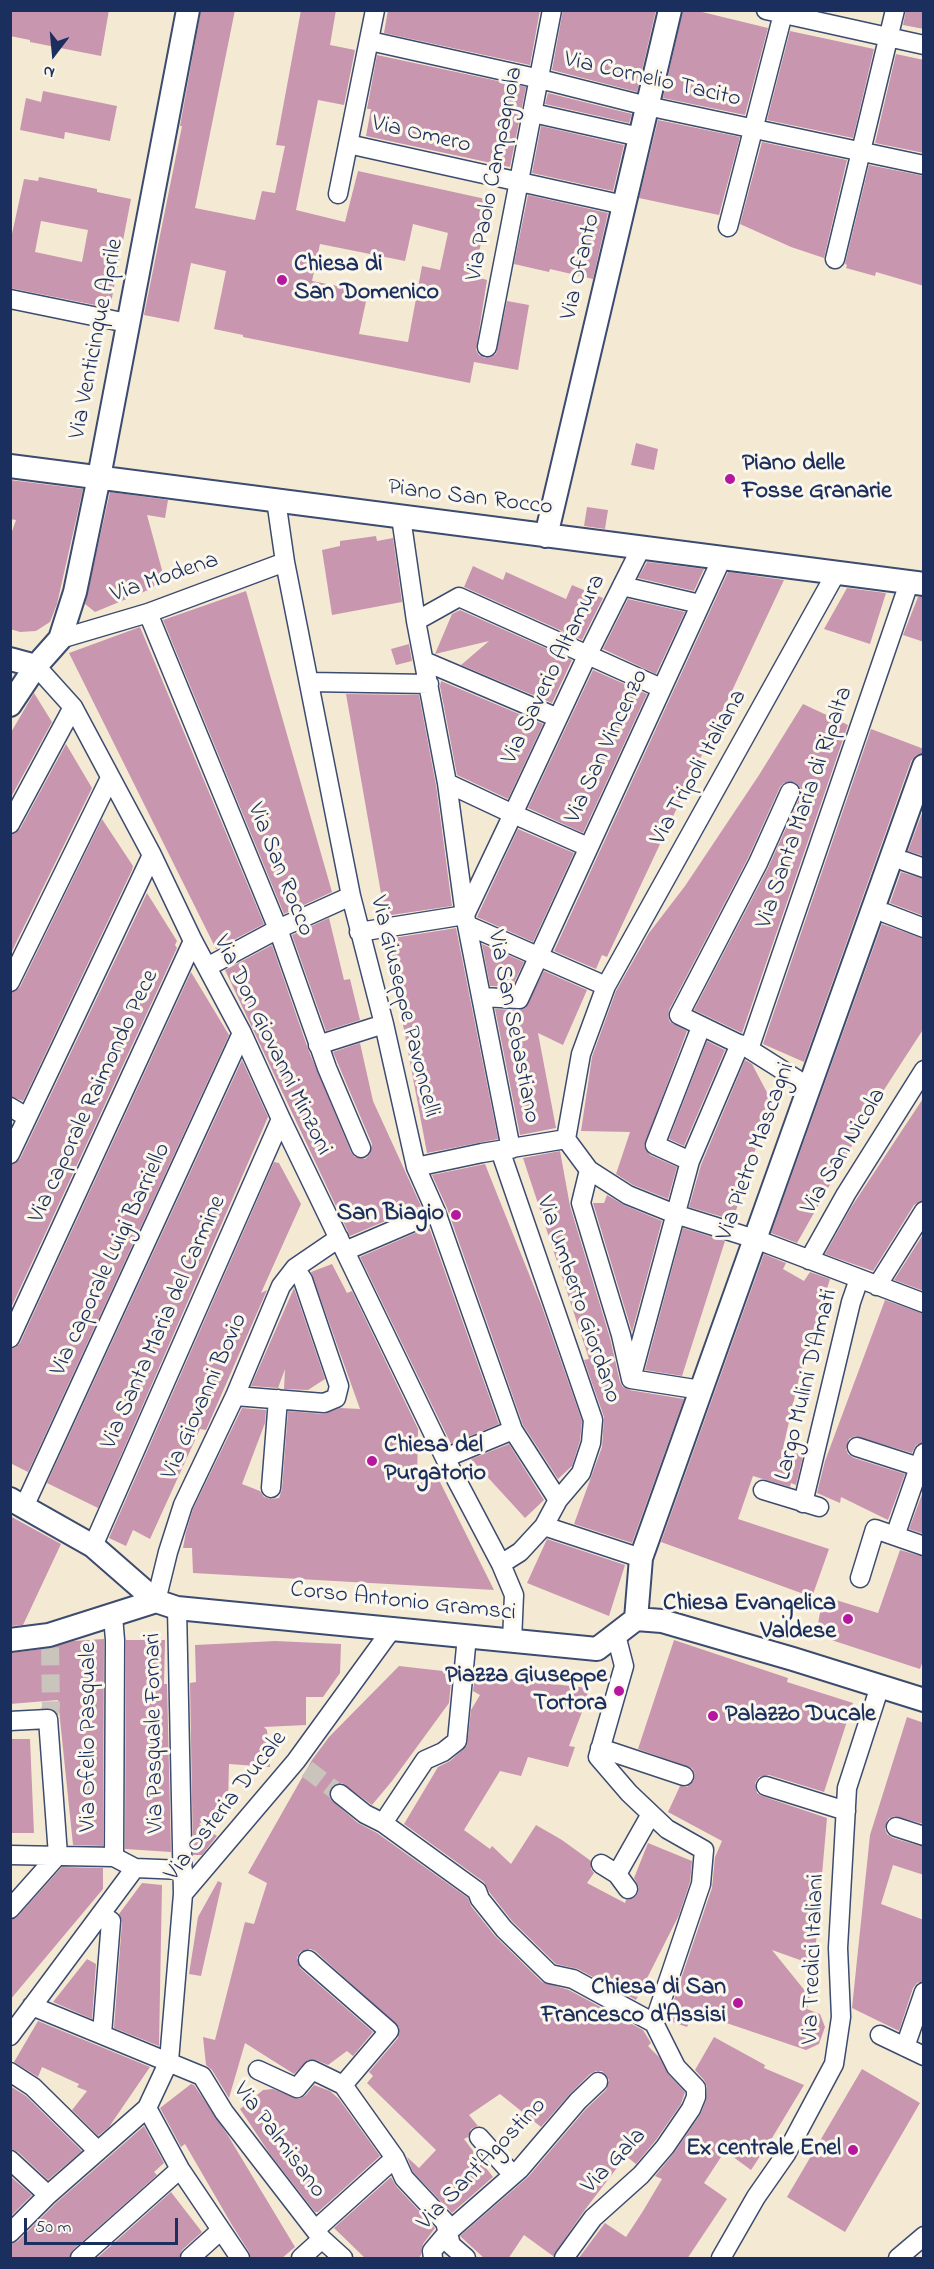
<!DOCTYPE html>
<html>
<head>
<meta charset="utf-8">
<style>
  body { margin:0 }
  #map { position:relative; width:934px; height:2269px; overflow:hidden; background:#f4ead3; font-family:"Indie Flower",sans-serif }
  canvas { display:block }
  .frame { position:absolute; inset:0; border:12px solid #1b2f5e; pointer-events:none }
  .north { position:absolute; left:24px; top:24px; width:60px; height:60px; -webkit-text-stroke:4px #fbf7ec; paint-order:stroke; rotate:196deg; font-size:16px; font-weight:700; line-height:24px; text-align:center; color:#1b2f5e }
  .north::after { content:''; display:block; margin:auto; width:21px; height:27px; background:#1b2f5e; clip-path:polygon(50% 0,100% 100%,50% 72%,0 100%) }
  .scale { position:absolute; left:24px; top:2218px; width:154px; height:27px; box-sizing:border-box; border:3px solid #1b2f5e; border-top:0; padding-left:8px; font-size:18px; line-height:21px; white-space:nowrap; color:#1b2f5e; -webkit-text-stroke:4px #fbf7ec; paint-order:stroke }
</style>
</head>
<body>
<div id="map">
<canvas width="934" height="2269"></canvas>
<div class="frame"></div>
<div class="north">N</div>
<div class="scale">50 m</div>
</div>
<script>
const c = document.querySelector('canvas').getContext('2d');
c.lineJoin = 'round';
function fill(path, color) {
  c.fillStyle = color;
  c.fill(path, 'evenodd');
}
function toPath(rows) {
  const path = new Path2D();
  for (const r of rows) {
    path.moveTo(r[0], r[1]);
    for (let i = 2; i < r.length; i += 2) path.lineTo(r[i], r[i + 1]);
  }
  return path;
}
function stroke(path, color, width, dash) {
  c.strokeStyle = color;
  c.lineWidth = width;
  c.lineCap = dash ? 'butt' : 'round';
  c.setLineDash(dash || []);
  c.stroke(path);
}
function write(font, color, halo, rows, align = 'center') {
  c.font = font + ' "Indie Flower",sans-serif';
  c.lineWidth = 6;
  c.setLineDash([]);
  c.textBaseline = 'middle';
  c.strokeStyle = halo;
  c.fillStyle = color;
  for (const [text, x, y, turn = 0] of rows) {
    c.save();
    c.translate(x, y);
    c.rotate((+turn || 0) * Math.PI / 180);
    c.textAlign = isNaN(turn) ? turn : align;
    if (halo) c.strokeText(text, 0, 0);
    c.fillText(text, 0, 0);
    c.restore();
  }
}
fill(toPath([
  [10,10,109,10,101,56,30,42,30,40,10,36],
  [201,10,235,10,195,208,255,220,262,191,275,193,285,146,276,145,301,10,336,10,330,45,355,50,344,105,318,100,296,210,345,222,358,171,490,200,474,276,487,280,476,350,479,355,485,358,496,354,507,301,529,305,518,370,474,362,470,383,243,337,243,335,214,329,226,271,191,263,179,322,144,315,182,126,180,126],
  [413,224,448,233,440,270,422,266,408,342,359,334,368,292,312,281,320,244,405,261],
  [388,10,540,10,530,65,384,33],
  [563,10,656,10,637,92,552,70],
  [683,10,694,10,768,28,745,115,663,98],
  [906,10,924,10,924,29,903,25],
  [790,31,874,49,853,138,767,120],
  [896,54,924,60,924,153,875,143],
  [377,55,526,87,510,167,366,136,371,109,367,109],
  [43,91,117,106,110,141,65,132,64,139,20,130,26,98,41,102],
  [548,93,632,114,629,123,545,104],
  [658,120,740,137,719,215,639,198],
  [541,126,624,145,613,191,532,173],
  [762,142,847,160,824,258,791,247,740,224],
  [869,165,924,176,924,286,876,272,875,276,846,268,847,265,845,264],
  [39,177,97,189,97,192,131,199,110,308,10,288,10,243,24,179,38,181],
  [41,221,88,230,82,262,35,252],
  [528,195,608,213,593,279,550,269,549,272,514,264],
  [636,443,658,449,654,470,631,465],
  [10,480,83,489,57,604,50,622,36,631,20,632,10,629,10,537,16,520,10,519],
  [110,492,168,500,165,518,147,515,162,570,153,588,95,612,85,604],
  [587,507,608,510,605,529,584,526],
  [376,536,377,541,393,538,402,602,332,615,322,550,340,546,340,541],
  [647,562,704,569,694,591,638,578],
  [473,566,503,580,506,572,566,599,572,585,603,598,582,640,464,587],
  [728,572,784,580,607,957,602,955,596,969,554,951],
  [847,588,886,593,870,644,824,629],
  [246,591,332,892,284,914,163,620],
  [918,597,924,597,924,642,903,635],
  [628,599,685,612,656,674,603,649],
  [460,610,572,660,552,703,461,665,489,641,435,654,452,614],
  [140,627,264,924,216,949,69,653],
  [409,644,412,661,396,665,391,649],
  [593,670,647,694,583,833,528,808],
  [441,681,543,724,508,799,457,775,440,686],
  [34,693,52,722,10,799,10,734],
  [346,694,419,695,436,785,452,906,385,916],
  [803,704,848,725,742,1033,694,1010,768,868,800,797,799,786,794,782,784,783,780,787,748,858,669,1010,668,1016,670,1022,687,1031,644,1146,650,1155,677,1167,668,1199,633,1185,616,1174,630,1132,581,1131,592,1057,616,991,649,933,685,886,759,775],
  [871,729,924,749,924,753,916,755,911,761,804,1062,763,1044],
  [66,744,92,788,10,955,10,835,20,829],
  [924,808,924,856,908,851],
  [102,819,133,866,132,870,23,1101,10,1096,10,993,20,987],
  [518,829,574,853,533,942,477,917],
  [901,872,924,879,924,916,890,903],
  [147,893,177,941,175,945,177,948,10,1310,10,1165,20,1159],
  [329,918,344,980,350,979,360,1020,326,1031,292,935],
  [882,924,924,939,924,1028,880,1096,797,1243,771,1233],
  [456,928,498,1139,427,1153,387,939],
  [482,944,524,962,512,987,490,986],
  [272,945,308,1049,351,1152,355,1157,365,1159,370,1154,372,1144,333,1052,360,1043,373,1101,421,1206,350,1236,225,970],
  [544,971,587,990,563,1045,538,1033,556,1128,520,1135,495,1009,518,1010,525,1008],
  [191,972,229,1035,28,1472,10,1463,10,1349,16,1347,20,1343],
  [707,1041,725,1050,684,1146,669,1139],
  [242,1060,268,1117,98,1508,47,1483],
  [745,1060,752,1064,771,1100,733,1220,689,1207,701,1165],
  [924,1097,924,1200,914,1205,873,1271,825,1254,852,1206],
  [560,1151,570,1206,610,1338,620,1382,623,1387,629,1390,684,1399,632,1543,574,1524,602,1447,604,1417,584,1360,589,1359,523,1158],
  [274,1162,279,1163,301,1204,261,1293,267,1290,206,1430,200,1429,150,1539,133,1530,126,1546,109,1538],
  [485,1164,541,1304,582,1421,580,1441,572,1466,558,1479,523,1425,447,1208,432,1175],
  [607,1195,624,1205,662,1221,632,1332,593,1203,604,1203],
  [429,1227,499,1424,451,1444,360,1257],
  [683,1228,725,1241,682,1376,645,1370],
  [924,1233,924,1291,894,1280],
  [764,1254,786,1263,783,1269,804,1281,810,1272,830,1279,799,1378,783,1448,803,1456,796,1485,791,1483,790,1487,753,1476,738,1519,829,1549,812,1597,661,1542],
  [332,1264,347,1293,352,1291,418,1429,417,1484,437,1476,494,1590,193,1573,192,1548,183,1548,186,1532,193,1509,242,1408,266,1410,265,1423,242,1484,260,1491,264,1497,271,1499,279,1498,282,1489,288,1411,324,1414,340,1408,360,1409,311,1272],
  [294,1288,325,1379,308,1390,284,1389,285,1369,278,1388,251,1386],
  [885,1300,924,1314,924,1442,916,1445,912,1453,855,1436,849,1439,846,1449,848,1454,854,1458,905,1474,888,1520,841,1497,840,1503,817,1493,825,1461],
  [509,1444,544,1500,525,1518,471,1459],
  [924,1489,924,1534,909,1529],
  [10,1516,61,1544,23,1625,10,1626],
  [547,1539,625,1565,609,1616,527,1583],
  [900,1550,924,1557,924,1658,920,1669,816,1635,823,1596,878,1613],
  [104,1639,103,1846,73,1845,58,1700,10,1704,10,1653,51,1648,73,1641],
  [126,1640,165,1640,164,1684,167,1684,171,1852,125,1849],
  [674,1640,788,1678,787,1682,853,1703,824,1792,769,1775,759,1777,755,1783,757,1793,762,1796,827,1818,814,1965,772,1950,810,1997,807,2009,820,2014,825,2027,819,2044,806,2050,694,2012,687,2027,667,2020,712,1888,715,1857,722,1841,668,1812,680,1786,687,1787,694,1780,695,1774,692,1768,638,1749],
  [275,1641,341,1644,340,1673,323,1697,306,1697,306,1725,264,1727,267,1730,270,1767,229,1764,228,1803,199,1824,217,1836,202,1855,193,1855,190,1683,196,1682,195,1645],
  [399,1666,452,1672,449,1703,392,1781,372,1805,342,1783,332,1787,329,1793,330,1799,358,1823,377,1833,468,1898,471,1906,495,1936,542,1982,569,1990,643,2030,651,2043,648,2046,659,2057,668,2074,685,2092,681,2104,656,2140,636,2164,626,2156,584,2211,553,2256,524,2235,508,2259,485,2259,460,2236,528,2177,586,2109,606,2090,609,2080,602,2071,596,2071,590,2074,570,2094,541,2127,500,2094,469,2115,478,2126,471,2129,468,2137,464,2139,493,2177,452,2213,413,2172,407,2157,419,2168,436,2150,367,2083,373,2076,369,2072,398,2038,399,2027,315,1951,310,1949,300,1952,297,1958,300,1968,373,2032,353,2056,347,2051,328,2065,316,2060,308,2060,294,2074,245,2043,229,2098,212,2070,206,2065,203,2037,215,2040,245,1922,254,1924,267,1883,248,1873,312,1760,329,1737],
  [475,1675,588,1688,587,1699,569,1746,575,1747,568,1767,528,1757,521,1776,500,1771,464,1830,490,1849,492,1846,511,1864,536,1825,562,1840,591,1861,591,1869,594,1873,587,1883,625,1903,626,1900,634,1898,638,1893,639,1887,634,1878,648,1843,692,1861,690,1882,679,1915,636,2000,578,1969,556,1964,512,1921,490,1893,484,1882,404,1824,438,1767,450,1761,467,1746,471,1710,480,1695,473,1691],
  [907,1717,924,1723,924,1824,894,1816,888,1819,885,1829,887,1834,893,1838,924,1847,924,1875,893,1865,881,1904,924,1920,924,1981,917,1983,913,1988,899,2031,852,2008,870,1835],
  [10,1739,30,1739,34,1833,10,1833],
  [62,1867,103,1868,103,1889,10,2000,10,1920,18,1916],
  [218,1881,222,1883,201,1976,189,1974,198,1917],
  [142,1883,162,1885,159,2046,114,2028,122,1922,119,1914],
  [87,1959,96,1964,92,2019,53,2002],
  [38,2021,150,2067,109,2127,98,2136,72,2110,87,2091,77,2087,79,2084,42,2067,38,2077,14,2062],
  [714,2037,765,2065,764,2068,804,2085,772,2138,751,2170,725,2151,704,2183,727,2199,687,2259,578,2259,605,2223,626,2237,643,2211,662,2179,655,2176,674,2153,700,2115,706,2101,707,2087,704,2080,695,2070],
  [862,2069,920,2103,845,2232,787,2197],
  [191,2084,194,2085,227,2134,295,2247,281,2259,251,2259,249,2252,232,2225,185,2144,181,2147,160,2108],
  [314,2085,330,2091,339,2099,380,2156,318,2212,315,2212,270,2154,240,2109,263,2090,273,2089,299,2099,306,2095],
  [10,2086,26,2096,82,2151,48,2180,18,2152,10,2149],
  [144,2126,164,2163,154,2172,157,2175,73,2250,69,2259,10,2259,10,2244,18,2241,56,2203],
  [10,2176,32,2195,10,2217],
  [391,2177,396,2186,435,2228,423,2244,421,2255,418,2259,366,2259,334,2228],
  [171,2192,202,2232,182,2250,179,2259,96,2259]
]), '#c996b0');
stroke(toPath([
  [48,1719,51,1707,50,1644],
  [307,1769,340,1794]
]), '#c9c5bc', 18, [18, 9]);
const minor = toPath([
  [766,10,924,45],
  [370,41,540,79,647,106,924,165],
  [533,113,640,137],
  [348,144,624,205],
  [338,194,375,10],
  [728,227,784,10],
  [835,259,895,10],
  [10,299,127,323],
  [487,347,552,10],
  [276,500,285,562,351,896,384,1024,416,1167,436,1212,513,1430,558,1500],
  [401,517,416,621,447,783],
  [836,573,606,986,581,1054,566,1139,589,1170,628,1195,675,1214,755,1239,924,1303],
  [622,586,700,604],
  [148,613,278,929,327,1068,361,1148],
  [416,621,459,597,661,688],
  [60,639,148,613,285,562],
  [424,661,558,718],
  [36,666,73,707,152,855,193,941,242,1033,281,1119,445,1458,501,1564,514,1595,512,1641],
  [309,682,429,684],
  [790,792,758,863,679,1015,749,1049,809,1087],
  [10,824,73,707],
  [588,847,513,814,587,656,641,548],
  [904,861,924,868],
  [885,913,924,928],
  [465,915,513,814,447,783,465,915,511,1149],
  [467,925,606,986],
  [359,932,465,915],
  [207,967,278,929,351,896],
  [10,982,110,778],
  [482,997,519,999,722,558],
  [318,1045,384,1024],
  [749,1049,909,583],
  [10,1107,27,1117],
  [500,1150,593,1420,591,1443,581,1473,558,1500,544,1526,520,1552,501,1564],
  [10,1154,152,855],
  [690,1161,655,1145,701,1027],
  [416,1167,482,1153,566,1139],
  [589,1170,581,1203,621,1335,631,1379,701,1390],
  [345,1251,436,1212],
  [809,1260,846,1194,924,1070],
  [877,1286,924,1211],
  [10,1338,193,941],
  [631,1379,690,1161,740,1044],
  [235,1396,324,1403,336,1398,339,1386,303,1280,295,1268],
  [857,1447,919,1467],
  [445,1458,513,1430],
  [271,1488,278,1399],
  [763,1490,819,1507],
  [803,1503,851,1302,859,1279],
  [24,1507,242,1033],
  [544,1526,641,1558],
  [895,1536,924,1453],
  [93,1546,281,1119],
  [860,1578,875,1529,924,1546],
  [156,1601,168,1552,183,1505,235,1396,281,1286,295,1268,339,1238],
  [113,1616,115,1640,114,1857],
  [616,1635,624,1666,598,1757,629,1793,667,1829,704,1850,701,1884,654,2023],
  [10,1721,48,1719,58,1855],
  [600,1748,684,1776],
  [766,1786,846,1811],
  [340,1794,365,1814,383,1823,477,1891,480,1899,504,1929,550,1974,573,1979,654,2023],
  [383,1823,425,1760,443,1752,457,1741,467,1636],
  [896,1827,924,1836],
  [10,1855,114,1857,135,1868,183,1870],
  [601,1864,617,1874,628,1889],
  [617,1874,651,1814],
  [183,1894,296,1761,392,1629],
  [10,1909,58,1855],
  [101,1914,111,1921,102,2034],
  [308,1960,389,2031,343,2085],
  [32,2006,202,2076,224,2112,322,2239,343,2258],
  [880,2035,924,2056],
  [10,2036,135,1868],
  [905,2047,924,1992],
  [258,2070,297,2088,312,2070,343,2085],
  [10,2072,33,2087,97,2150],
  [343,2085,395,2158,404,2178,445,2222,451,2245,466,2258],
  [147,2108,180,2169,240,2258],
  [479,2137,513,2175],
  [10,2160,48,2195],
  [315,2230,395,2158],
  [10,2233,48,2195,147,2108,169,2061,183,1894,177,1608],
  [80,2258,180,2169],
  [190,2258,220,2231],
  [301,2258,322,2239],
  [433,2258,432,2251,448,2232,520,2169,578,2101,598,2082],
  [564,2258,593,2218,641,2175,665,2147,691,2109,696,2097,696,2088,676,2067,654,2023],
  [721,2258,756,2197,786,2154,834,2064,841,2017,838,1948,847,1788,880,1686],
  [898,2258,924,2236]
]);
const tertiary = toPath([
  [10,466,924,584],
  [546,536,670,10],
  [10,659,36,666],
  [10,705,36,666,60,639,75,592,99,477,188,10],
  [10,1499,93,1546,156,1601,177,1608,597,1649,636,1619],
  [636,1619,641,1558,924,766],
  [636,1619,662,1621,793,1659,924,1700],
  [10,1640,49,1635,156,1601]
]);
stroke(minor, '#3c4b70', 21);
stroke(tertiary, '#3c4b70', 26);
stroke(minor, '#fff', 18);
stroke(tertiary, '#fff', 22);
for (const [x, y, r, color] of [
  [282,280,6,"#b5179e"],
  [730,479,6,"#b5179e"],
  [456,1215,6,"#b5179e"],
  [372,1461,6,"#b5179e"],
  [848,1619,6,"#b5179e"],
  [619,1691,6,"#b5179e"],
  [713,1716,6,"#b5179e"],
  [738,2003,6,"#b5179e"],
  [853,2150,6,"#b5179e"]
]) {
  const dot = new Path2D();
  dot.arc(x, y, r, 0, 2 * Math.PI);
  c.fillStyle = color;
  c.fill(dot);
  stroke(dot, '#fbf7ec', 2);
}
write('24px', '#1b2f5e', '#fbf7ec', [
  ["Via Cornelio Tacito",652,81,13],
  ["Via Omero",421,136,13],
  ["Via Paolo Campagnola",496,174,-79],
  ["Via Ofanto",582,267,-77],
  ["Via Venticinque Aprile",98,339,-79],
  ["Piano San Rocco",470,499,7],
  ["Via Modena",165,579,-19],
  ["Via Saverio Altamura",555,670,-64],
  ["Via San Vincenzo",608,747,-65],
  ["Via Tripoli Italiana",700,768,-61],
  ["Via Santa Maria di Ripalta",806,808,-71],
  ["Via San Rocco",279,870,68],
  ["Via Giuseppe Pavoncelli",403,1007,76],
  ["Via San Sebastiano",512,1027,79],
  ["Via Don Giovanni Minzoni",271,1046,64],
  ["Via caporale Raimondo Pece",95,1097,-65],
  ["Via Pietro Mascagni",757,1152,-70],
  ["Via San Nicola",845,1152,-59],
  ["Via caporale Luigi Barriello",112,1260,-65],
  ["Via Umberto Giordano",577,1300,71],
  ["Via Santa Maria del Carmine",165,1323,-66],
  ["Largo Mulini D'Amati",808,1385,-76],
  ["Via Giovanni Bovio",206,1397,-66],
  ["Corso Antonio Gramsci",403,1603,6],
  ["Via Pasquale Fornari",156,1733,-91],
  ["Via Ofelio Pasquale",90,1737,-90],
  ["Via Osteria Ducale",227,1807,-52],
  ["Via Tredici Italiani",815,1959,-88],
  ["Via Palmisano",278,2141,53],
  ["Via Gala",615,2162,-46],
  ["Via Sant'Agostino",483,2165,-46]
]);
write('bold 24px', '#1b2f5e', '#fbf7ec', [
  ["Chiesa di",294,266,"left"],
  ["San Domenico",294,294,"left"],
  ["Piano delle",742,465,"left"],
  ["Fosse Granarie",742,493,"left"],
  ["San Biagio",444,1215],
  ["Chiesa del",384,1447,"left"],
  ["Purgatorio",384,1475,"left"],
  ["Chiesa Evangelica",836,1605],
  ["Valdese",836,1633],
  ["Piazza Giuseppe",607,1677],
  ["Tortora",607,1705],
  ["Palazzo Ducale",725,1716,"left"],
  ["Chiesa di San",726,1989],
  ["Francesco d'Assisi",726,2017],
  ["Ex centrale Enel",841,2150]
], 'right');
</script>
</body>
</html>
